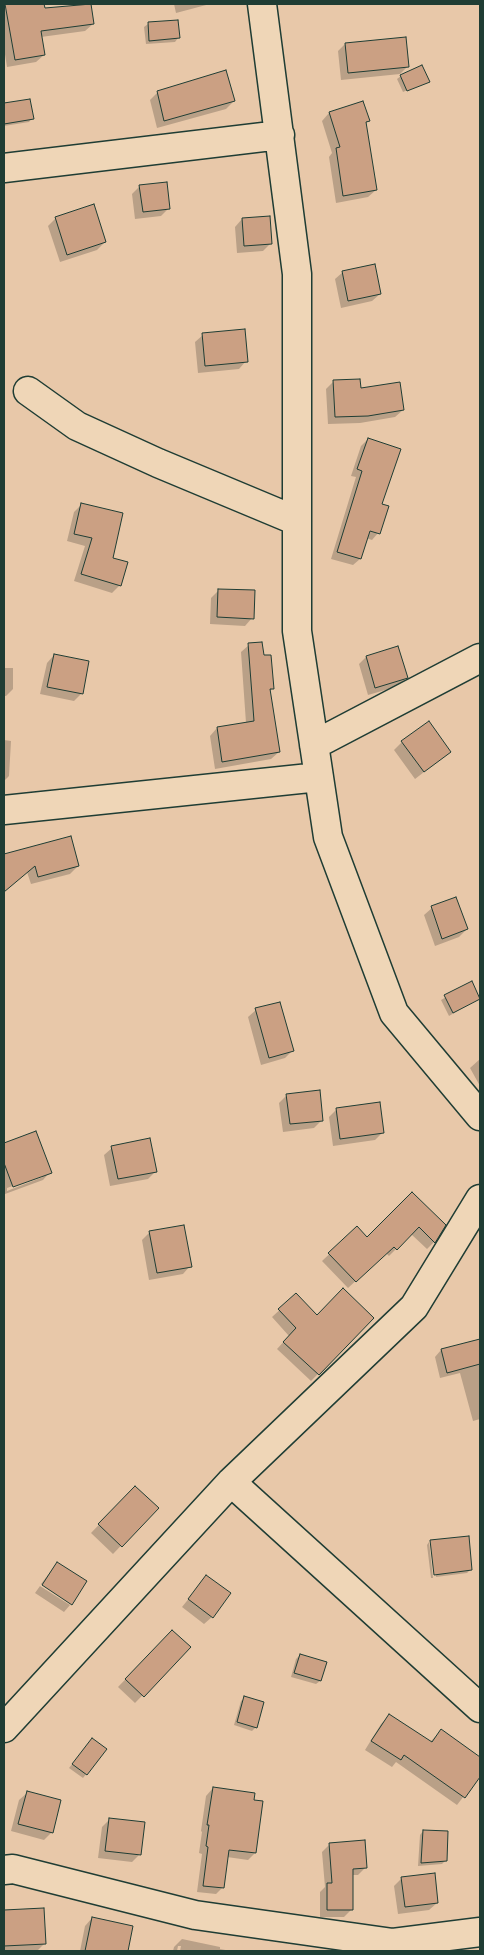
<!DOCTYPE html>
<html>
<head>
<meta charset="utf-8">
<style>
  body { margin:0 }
  #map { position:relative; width:484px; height:1955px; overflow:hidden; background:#e8c8a9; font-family:Caveat,sans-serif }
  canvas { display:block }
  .frame { position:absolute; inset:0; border:5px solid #1f3d34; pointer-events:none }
</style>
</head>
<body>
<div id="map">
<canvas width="484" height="1955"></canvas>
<div class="frame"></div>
</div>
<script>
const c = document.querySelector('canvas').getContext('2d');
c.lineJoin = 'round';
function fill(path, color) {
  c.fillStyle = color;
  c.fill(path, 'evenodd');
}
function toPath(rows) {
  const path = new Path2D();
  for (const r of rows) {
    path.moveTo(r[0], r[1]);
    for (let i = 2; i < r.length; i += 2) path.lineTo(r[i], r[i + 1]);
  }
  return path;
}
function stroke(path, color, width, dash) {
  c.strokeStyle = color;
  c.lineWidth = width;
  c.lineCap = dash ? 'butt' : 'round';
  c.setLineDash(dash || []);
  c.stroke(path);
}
fill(toPath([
  [4,4,43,4,44,10,90,4,93,24,85,31,41,37,44,55,36,62,7,67,4,48],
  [174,4,210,4,176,13],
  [148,24,178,38,175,42,146,44,144,27],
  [345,44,407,67,400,74,341,80,338,51],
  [401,76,428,82,425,84,425,82,403,92,397,79],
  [158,92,234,101,226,109,157,128,150,100],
  [29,100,32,118,29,122,4,126,4,105],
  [362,102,368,121,365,124,376,190,368,197,336,203,329,157,332,153,322,121,329,113],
  [140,186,169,208,161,216,135,219,132,194],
  [56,218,105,242,97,250,60,262,48,226],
  [242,219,271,243,263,251,237,253,235,227],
  [343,272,380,294,372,301,341,308,335,279],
  [203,335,246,361,239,369,198,373,195,342],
  [334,381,360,390,403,410,395,417,360,423,328,424,326,389],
  [368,439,381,505,378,533,372,540,366,538,360,559,353,565,331,559,356,477,351,476,361,446],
  [81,505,120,585,112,593,74,581,85,546,67,541,74,512],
  [219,590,252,618,245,626,210,624,211,598],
  [249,645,273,688,269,692,279,752,271,759,215,769,210,736,217,728,246,723,241,652],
  [54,655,82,693,74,701,40,694,47,663],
  [366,657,406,678,399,686,368,695,359,664],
  [4,668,13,668,13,689,6,696,4,696],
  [4,740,11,741,9,776,4,781],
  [402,742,450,752,415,779,394,750],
  [70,837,78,866,70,874,31,884,27,872,4,892,4,855],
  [432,908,467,929,459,937,435,946,424,915],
  [471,983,479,998,449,1016,441,1000],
  [256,1010,292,1051,285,1058,261,1065,248,1017],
  [480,1059,480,1086,470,1068],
  [287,1095,322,1120,314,1128,283,1132,279,1103],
  [337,1109,382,1133,375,1140,333,1146,329,1117],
  [35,1132,50,1172,43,1180,5,1194,4,1144],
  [43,1175,43,1177,7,1191,7,1188],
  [112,1148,156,1171,148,1179,110,1186,104,1155],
  [412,1193,444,1225,434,1242,427,1249,411,1234,389,1256,386,1253,348,1288,322,1261,357,1228,367,1239],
  [150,1232,190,1266,183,1274,149,1280,142,1240],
  [296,1295,317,1317,373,1318,311,1381,277,1349,289,1336,272,1317],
  [480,1340,480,1419,473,1421,460,1373,440,1378,435,1357,441,1350],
  [135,1487,157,1508,113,1554,91,1533],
  [431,1541,470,1570,467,1573,436,1577,432,1542,429,1542],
  [429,1542,433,1578,431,1578,427,1545],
  [57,1563,71,1603,41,1584],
  [207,1576,212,1617,204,1624,182,1607],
  [40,1586,70,1605,64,1612,35,1593],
  [172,1631,189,1647,135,1703,118,1687],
  [300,1655,325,1663,320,1681,316,1684,291,1677,296,1659],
  [245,1698,256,1727,252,1731,234,1725,241,1701],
  [389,1716,430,1742,441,1731,480,1759,480,1775,457,1805,396,1762,392,1767,365,1750,381,1724],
  [89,1743,106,1749,83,1778,69,1768],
  [213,1788,255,1853,248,1860,227,1857,223,1887,216,1894,197,1892,202,1854,199,1853,202,1832,201,1831,206,1796],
  [27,1793,52,1832,44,1840,11,1831,19,1800],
  [110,1819,139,1855,132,1862,98,1858,102,1827],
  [423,1831,446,1860,442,1864,418,1866,420,1835],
  [330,1844,366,1867,358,1875,351,1875,352,1909,344,1917,320,1917,320,1892,325,1887,322,1852],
  [402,1878,437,1903,429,1910,398,1914,394,1886],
  [43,1909,45,1943,37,1951,4,1951,4,1911],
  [92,1918,131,1927,126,1951,80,1951,85,1926],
  [182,1939,220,1947,220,1949,231,1951,180,1951,181,1946,178,1946,177,1951,173,1951,174,1947]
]), '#0003');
const building = toPath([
  [5,4,44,4,45,8,91,4,94,24,41,31,45,55,15,60,5,4],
  [178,20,180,38,149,41,148,22,178,20],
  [406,37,409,67,348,73,345,43,406,37],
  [422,65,430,82,407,91,400,75,422,65],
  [226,70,235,101,164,121,157,91,226,70],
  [30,99,34,119,4,124,4,103,30,99],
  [363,101,370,121,366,122,377,190,343,196,336,148,340,147,329,112,363,101],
  [167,182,170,209,143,212,139,185,167,182],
  [94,204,106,242,67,255,55,217,94,204],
  [270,216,272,244,244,246,242,218,270,216],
  [375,264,381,294,348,301,342,271,375,264],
  [245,329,248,362,205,366,202,333,245,329],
  [360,379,361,388,400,382,404,410,368,416,335,417,333,380,360,379],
  [368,438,401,449,382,504,389,506,380,534,370,531,361,559,337,552,362,471,357,469,368,438],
  [81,503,123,513,113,558,128,562,121,586,81,574,92,538,74,534,81,503],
  [218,589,255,590,254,619,217,617,218,589],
  [262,642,264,655,271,655,274,689,270,689,280,752,222,762,217,727,254,721,248,643,262,642],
  [398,646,408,678,375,688,366,656,398,646],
  [54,654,89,661,83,694,47,687,54,654],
  [429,721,451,752,424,772,401,741,429,721],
  [71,836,79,866,38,877,35,866,4,892,4,854,71,836],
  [456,897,468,929,442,939,431,906,456,897],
  [472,981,480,999,453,1013,444,995,472,981],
  [280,1002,294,1051,269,1058,255,1008,280,1002],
  [320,1090,323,1121,290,1124,286,1094,320,1090],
  [380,1102,384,1133,340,1139,336,1108,380,1102],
  [36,1131,52,1173,13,1187,4,1163,4,1143,36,1131],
  [150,1138,157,1172,118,1179,111,1146,150,1138],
  [412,1192,446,1225,435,1243,419,1227,397,1250,394,1247,356,1282,328,1253,357,1226,367,1237,412,1192],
  [184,1225,192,1267,157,1273,149,1231,184,1225],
  [343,1288,374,1318,319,1375,283,1342,296,1328,278,1309,296,1293,317,1315,343,1288],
  [480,1339,480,1364,447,1373,441,1349,480,1339],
  [135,1486,159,1508,122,1547,98,1524,135,1486],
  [469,1536,472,1570,434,1575,430,1540,469,1536],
  [57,1562,87,1581,72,1605,42,1585,57,1562],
  [206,1575,231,1593,213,1618,188,1599,206,1575],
  [172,1630,191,1647,144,1697,125,1679,172,1630],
  [300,1654,327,1662,321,1681,294,1673,300,1654],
  [244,1696,264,1702,257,1728,237,1722,244,1696],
  [389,1714,432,1742,441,1729,480,1757,480,1777,465,1798,404,1755,401,1760,371,1741,389,1714],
  [92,1738,107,1749,87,1775,72,1764,92,1738],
  [213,1787,255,1793,254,1800,263,1801,256,1853,229,1850,224,1888,203,1886,208,1847,206,1846,209,1825,207,1825,213,1787],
  [27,1791,61,1800,53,1833,18,1824,27,1791],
  [109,1818,145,1822,141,1855,105,1851,109,1818],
  [423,1830,448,1831,447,1861,421,1863,423,1830],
  [365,1840,367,1868,353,1869,353,1910,327,1910,327,1883,332,1883,329,1843,365,1840],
  [435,1873,438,1903,405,1907,401,1877,435,1873],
  [44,1908,46,1944,4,1946,4,1910,44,1908],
  [92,1917,133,1926,128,1951,85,1951,92,1917]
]);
fill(building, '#cba083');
stroke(building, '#1f3d34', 1);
const minor = toPath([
  [262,4,297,274,297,631,328,837,394,1013,480,1116],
  [4,168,280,135],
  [28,391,77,426,158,463,297,521],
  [314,745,480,658],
  [4,810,319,777],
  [231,1482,480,1708],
  [4,1728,231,1482,414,1307,480,1199],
  [4,1870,13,1869,195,1915,393,1943,480,1932]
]);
stroke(minor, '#1f3d34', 31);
stroke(minor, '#efd6b7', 28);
</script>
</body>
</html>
